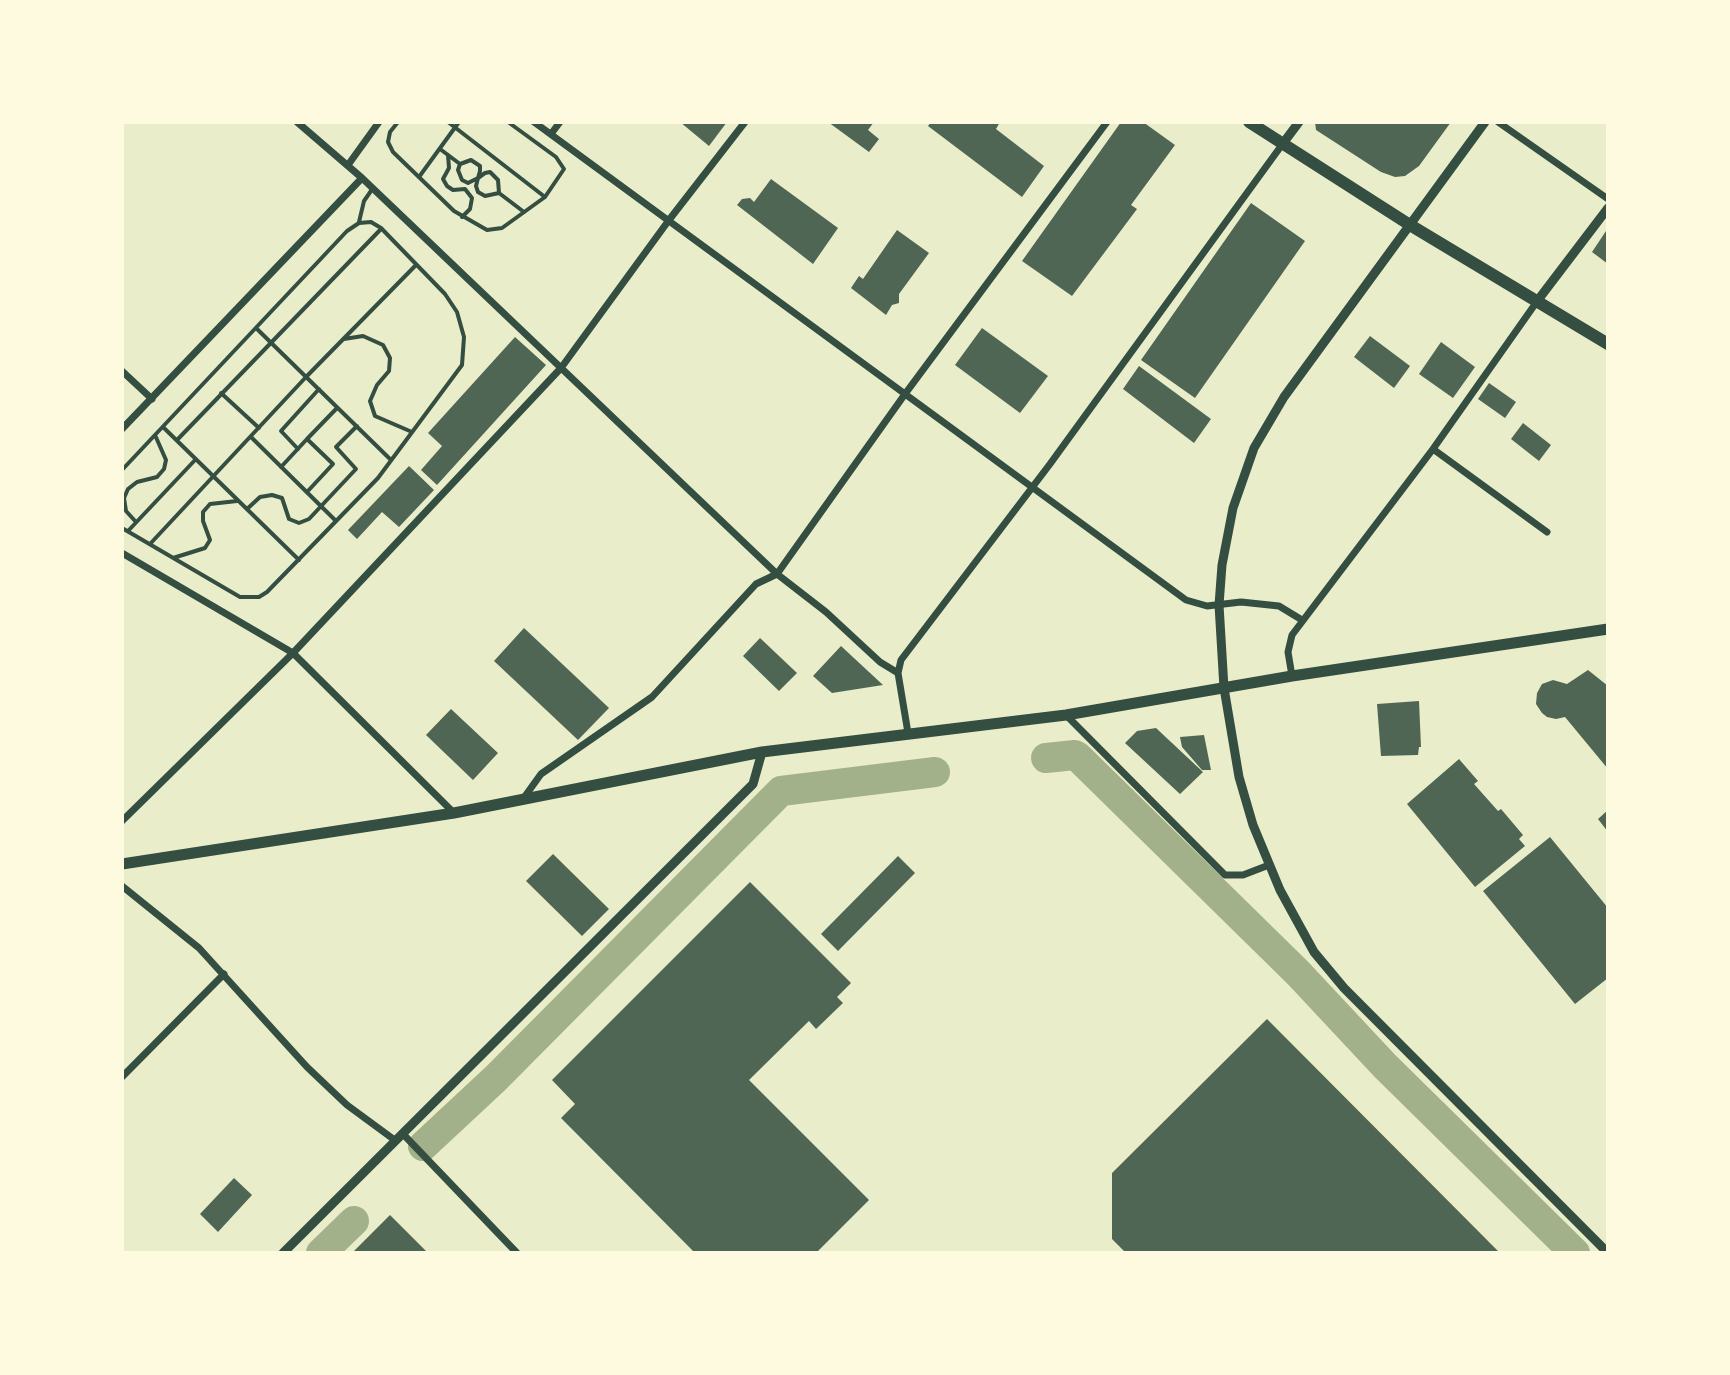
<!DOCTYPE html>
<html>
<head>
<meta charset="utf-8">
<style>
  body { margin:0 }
  #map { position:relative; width:1730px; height:1375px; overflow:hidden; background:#e9edc9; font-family:"Golos Text",sans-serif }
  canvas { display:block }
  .frame { position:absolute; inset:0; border:124px solid #fefae0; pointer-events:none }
</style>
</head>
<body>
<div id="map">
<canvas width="1730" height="1375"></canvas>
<div class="frame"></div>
</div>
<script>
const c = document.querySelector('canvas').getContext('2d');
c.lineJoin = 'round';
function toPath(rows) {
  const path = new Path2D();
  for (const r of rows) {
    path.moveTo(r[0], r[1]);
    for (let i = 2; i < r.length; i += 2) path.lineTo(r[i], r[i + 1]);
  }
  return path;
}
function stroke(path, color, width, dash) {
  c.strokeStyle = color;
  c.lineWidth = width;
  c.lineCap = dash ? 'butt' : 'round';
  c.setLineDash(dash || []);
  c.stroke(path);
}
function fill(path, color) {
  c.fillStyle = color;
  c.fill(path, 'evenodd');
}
stroke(toPath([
  [1046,758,1075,755,1078,757,1298,973,1385,1066,1575,1253],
  [423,1146,496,1078,781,791,935,772],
  [321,1253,354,1221]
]), '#a3b18a', 30);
fill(toPath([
  [680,122,727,122,709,146],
  [828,122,874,122,868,130,879,139,869,152],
  [931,122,1000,122,996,129,1044,166,1022,197,928,126],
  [1121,122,1143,122,1175,145,1131,205,1137,209,1072,296,1022,261],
  [1315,122,1451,122,1419,166,1405,176,1395,177,1381,172,1316,130],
  [771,179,838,228,813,264,737,205,742,199,750,198,754,202],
  [1251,203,1305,241,1195,398,1141,360],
  [1608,228,1608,264,1592,252],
  [897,230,929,253,899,294,899,303,892,305,886,315,851,288,859,276,863,279],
  [982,328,1048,376,1020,413,955,365],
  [1370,336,1410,366,1394,388,1354,357],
  [515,337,546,365,437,485,421,470,442,446,428,433],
  [1441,342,1475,367,1453,398,1419,374],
  [1139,366,1211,419,1194,443,1123,389],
  [1489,383,1516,402,1505,418,1478,399],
  [1523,423,1551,445,1539,461,1511,439],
  [409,466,434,490,399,527,382,512,357,539,348,530],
  [524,628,609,708,578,740,494,661],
  [760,638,797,673,779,691,743,656],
  [841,646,883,685,832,693,813,676],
  [1588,670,1608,686,1608,769,1565,717,1556,719,1547,717,1542,713,1536,704,1537,693,1542,684,1553,680,1567,684],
  [1419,701,1421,747,1419,747,1418,755,1381,756,1377,704],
  [451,709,498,753,473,780,426,735],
  [1156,728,1203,772,1180,794,1125,743,1137,731],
  [1204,735,1211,770,1202,770,1182,747,1180,737],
  [1459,759,1478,781,1474,784,1498,811,1501,809,1523,835,1519,839,1525,846,1475,887,1407,804],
  [1608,810,1608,832,1598,819],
  [1550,837,1608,908,1608,978,1575,1004,1483,891],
  [553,854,609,909,582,936,526,881],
  [898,856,915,873,838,951,821,934],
  [750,882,851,983,837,997,843,1003,816,1029,809,1021,749,1080,869,1200,816,1253,695,1253,561,1118,575,1104,552,1080],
  [1267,1019,1487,1240,1500,1253,1126,1253,1112,1239,1112,1173],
  [234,1178,252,1195,218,1232,200,1214],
  [390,1215,428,1253,352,1253]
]), '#4f6655');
stroke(toPath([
  [398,122,390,132,388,142,393,152,454,211,487,230,502,228,545,197,564,169,556,157,508,122],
  [448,122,545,197],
  [440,149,460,164],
  [448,155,449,168,443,179,447,186,453,190,465,189,472,198,470,209,462,217],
  [419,177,459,122],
  [499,193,498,180,490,172,485,173,478,178,468,183,462,180,458,170,460,164,471,160,480,166,480,171,478,178,476,186,478,192,485,196,499,193,524,212],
  [359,222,364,201,373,188],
  [256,328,391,460],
  [344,339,363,336,383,345,390,358,389,371,377,385,370,401,375,416,412,432],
  [221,393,259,428],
  [163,427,299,560],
  [251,437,336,521],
  [177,440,381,229],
  [298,449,281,431,319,389],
  [281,467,307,439],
  [122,470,347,231,359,223,371,222,381,228,445,294,457,312,464,337,462,365,378,478,267,592,259,597,240,597,122,528],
  [307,492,333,464,307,439,337,408],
  [247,509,260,497,272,495,282,498,289,519,299,523,309,519,356,469,336,447,357,426],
  [136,522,126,511,124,498,128,489,137,482,157,477,164,469,166,460,155,435],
  [128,531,196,459],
  [150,544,306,377,416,265],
  [173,558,205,548,210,540,203,521,203,512,210,504,237,501]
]), '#344e41', 4);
stroke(toPath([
  [297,122,362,178,777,574,826,612,880,662,898,673,908,733],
  [534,122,1186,600,1207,606,1241,602,1279,606,1302,620],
  [1498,122,1608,199],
  [551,134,560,122],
  [348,165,379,122],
  [122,371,152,399],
  [122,429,362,178],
  [1433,449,1547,532],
  [122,553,293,653,454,813],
  [898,673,901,660,1050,464,1284,142],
  [1292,676,1288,652,1292,635,1433,449,1538,300],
  [1066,715,1225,875,1243,875,1269,865],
  [523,799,541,774,652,697,756,584,777,574,905,394,1107,122],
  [122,821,293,653,561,368,669,220,745,122],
  [122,886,199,948,307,1067,347,1105,396,1141],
  [122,1077,224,974],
  [403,1134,517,1253]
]), '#344e41', 7);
stroke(toPath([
  [1485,122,1284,397,1254,448,1233,508,1222,565,1219,605,1224,688,1239,777,1253,825,1280,890,1314,952,1344,988,1608,1253],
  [1284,142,1299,122],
  [1538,300,1608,208],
  [283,1253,753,784,762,752]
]), '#344e41', 9);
stroke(toPath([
  [122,864,454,813,762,752,1066,715,1292,676,1608,629]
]), '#344e41', 11);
stroke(toPath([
  [1249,122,1410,225,1608,344]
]), '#344e41', 12);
</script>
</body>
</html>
